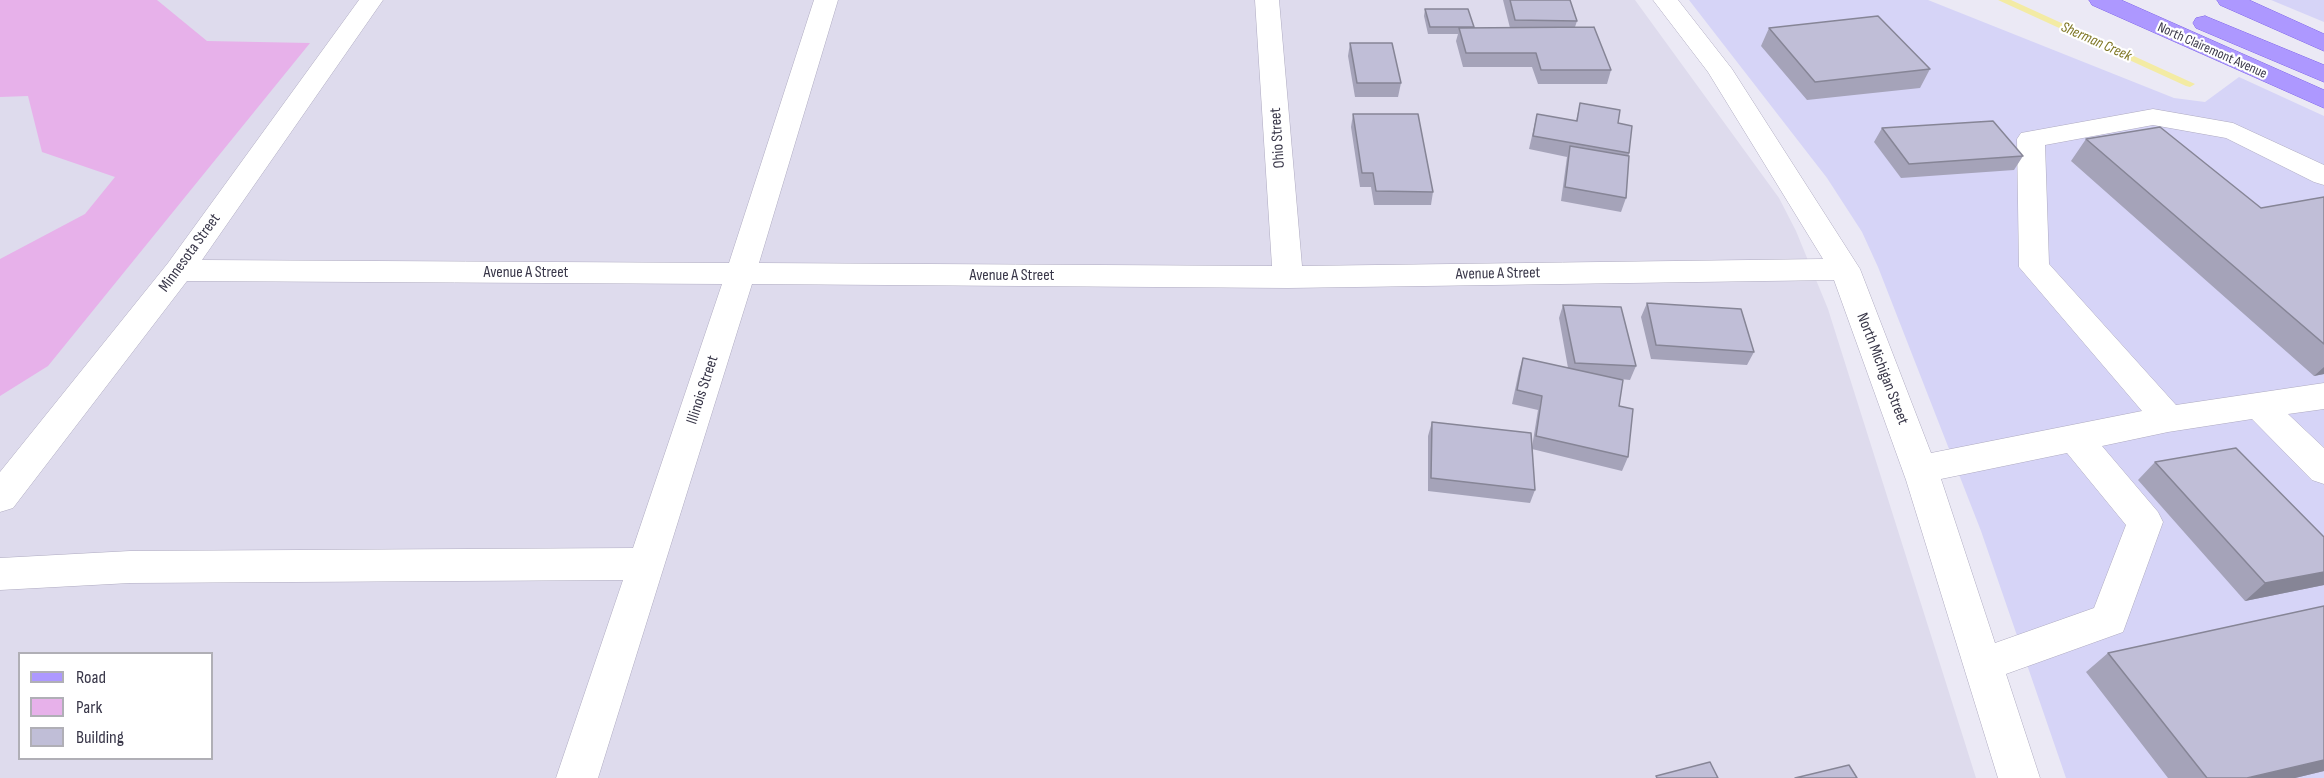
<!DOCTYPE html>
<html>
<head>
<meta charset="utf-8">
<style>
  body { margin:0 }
  #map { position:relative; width:2324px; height:778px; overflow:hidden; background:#ebe9f5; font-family:"Sofia Sans Condensed",sans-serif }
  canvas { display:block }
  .legend { position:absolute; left:18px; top:652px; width:195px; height:108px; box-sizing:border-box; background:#fff; border:2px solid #b0afb6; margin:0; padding:8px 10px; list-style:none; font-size:18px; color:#393749 }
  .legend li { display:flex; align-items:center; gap:12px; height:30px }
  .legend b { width:30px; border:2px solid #b0afb6 }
</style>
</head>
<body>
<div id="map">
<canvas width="2324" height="778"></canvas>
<ul class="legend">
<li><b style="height:8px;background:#ad98ff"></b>Road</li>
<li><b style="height:16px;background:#e7b1ea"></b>Park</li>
<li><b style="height:16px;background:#c0bed7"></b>Building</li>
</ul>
</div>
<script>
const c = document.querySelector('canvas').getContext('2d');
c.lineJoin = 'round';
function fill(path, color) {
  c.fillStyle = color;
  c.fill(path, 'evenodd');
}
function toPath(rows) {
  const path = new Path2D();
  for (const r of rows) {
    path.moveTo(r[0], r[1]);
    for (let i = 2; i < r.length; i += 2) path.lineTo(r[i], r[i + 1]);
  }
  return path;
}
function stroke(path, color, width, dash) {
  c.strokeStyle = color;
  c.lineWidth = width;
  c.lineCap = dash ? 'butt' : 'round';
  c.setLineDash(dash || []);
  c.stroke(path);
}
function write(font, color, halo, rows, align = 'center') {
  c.font = font + ' "Sofia Sans Condensed",sans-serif';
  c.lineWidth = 4.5;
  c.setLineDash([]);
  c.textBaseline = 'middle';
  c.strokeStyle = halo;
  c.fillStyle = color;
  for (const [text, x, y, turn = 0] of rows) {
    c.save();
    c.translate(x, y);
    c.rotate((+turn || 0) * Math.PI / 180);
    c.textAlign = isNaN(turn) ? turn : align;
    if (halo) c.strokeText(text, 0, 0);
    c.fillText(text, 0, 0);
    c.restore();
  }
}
fill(toPath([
  [0,0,1635,0,1779,198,1796,231,1828,309,1976,778,0,778],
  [20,654,212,654,212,758,20,758]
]), '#dedbed');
fill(toPath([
  [1689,0,1928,0,2174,98,2205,102,2239,77,2324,116,2324,778,2066,778,1981,531,1878,267,1862,232,1827,178],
  [2271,0,2324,0,2324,22]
]), '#d6d4f7');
fill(toPath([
  [0,0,157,0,207,41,310,43,48,366,0,396,0,259,85,214,115,177,42,152,28,96,0,97]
]), '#e7b1ea');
fill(toPath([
  [1998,0,2011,0,2195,84,2190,87,2186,86,1998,0]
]), '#f3eba4');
const minor = toPath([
  [359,0,383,0,202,260,729,263,814,0,838,0,759,263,1272,266,1255,0,1279,0,1302,266,1823,259,1708,72,1653,0,1678,0,1732,69,1860,269,1931,453,2142,411,2019,267,2017,139,2021,133,2153,109,2233,123,2324,165,2324,185,2314,182,2226,138,2153,125,2045,145,2049,264,2176,405,2324,383,2324,409,2288,414,2324,448,2324,484,2312,480,2252,419,2168,432,2102,446,2158,512,2163,522,2123,632,2006,674,2040,778,1998,778,1906,480,1834,280,1288,288,752,284,598,778,556,778,623,580,130,583,0,590,0,558,130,551,633,548,722,284,187,281,13,508,0,512,0,472,168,263,359,0],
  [2067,453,2126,525,2094,608,1995,643,1941,479,2067,453]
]);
const major = toPath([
  [2089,0,2121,0,2324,90,2324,108,2092,5,2089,0],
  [2217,0,2249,0,2324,34,2324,51,2220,5,2217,0],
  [2205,16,2324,65,2324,82,2196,28,2193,23,2196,18,2205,16]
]);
stroke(minor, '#afabc1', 1);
stroke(major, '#7e64e8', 1);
fill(minor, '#fff');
fill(major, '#ad98ff');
fill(toPath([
  [1503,0,1570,0,1577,21,1575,27,1611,70,1607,84,1538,84,1532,67,1463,67,1456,41,1458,34,1428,34,1424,16,1425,9,1474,27,1474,28,1510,28],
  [1769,28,1930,69,1920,88,1807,100,1761,46],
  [1350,43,1401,83,1398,97,1355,97,1348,56],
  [1580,103,1618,123,1629,153,1626,198,1621,212,1561,201,1567,157,1529,149,1537,114,1576,121],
  [1353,114,1433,192,1431,205,1374,205,1371,187,1360,187,1351,127],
  [1882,128,2023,156,2014,170,1901,178,1874,142],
  [2086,139,2261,208,2324,197,2324,374,2314,376,2071,161],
  [1647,303,1754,352,1747,365,1651,359,1641,317],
  [1563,305,1636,366,1630,380,1620,379,1619,406,1628,457,1622,471,1532,449,1535,490,1530,503,1428,491,1428,436,1432,422,1532,447,1538,410,1512,404,1519,371,1523,358,1568,368,1559,318],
  [2155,462,2324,537,2324,585,2245,601,2138,480],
  [2324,606,2324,771,2295,778,2168,778,2086,672,2108,653]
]), '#a5a3b9');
fill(toPath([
  [2324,367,2324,374,2314,376],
  [2324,572,2324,585,2245,601,2265,583],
  [2324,760,2324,771,2295,778,2247,778]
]), '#868596');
const building = toPath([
  [1510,0,1570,0,1577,21,1515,20,1510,0],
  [1425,9,1468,9,1474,27,1430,27,1425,9],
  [1878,16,1930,69,1815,82,1769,28,1878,16],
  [1594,27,1611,70,1541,70,1536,53,1466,53,1459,28,1594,27],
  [1350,43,1392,43,1401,83,1357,83,1350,43],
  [1580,103,1620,110,1618,123,1632,126,1629,153,1533,136,1537,114,1577,121,1580,103],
  [1353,114,1418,114,1433,192,1376,191,1373,173,1362,173,1353,114],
  [1993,121,2023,156,1909,164,1882,128,1993,121],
  [2160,127,2261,208,2324,197,2324,344,2086,139,2160,127],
  [1570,146,1629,156,1626,198,1565,187,1570,146],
  [1647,303,1741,309,1754,352,1656,345,1647,303],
  [1563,305,1621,307,1636,366,1575,363,1563,305],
  [1523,358,1623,380,1619,406,1633,409,1628,457,1536,436,1542,396,1517,390,1523,358],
  [1432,422,1531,433,1535,490,1431,478,1432,422],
  [2236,448,2324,537,2324,572,2265,583,2155,462,2236,448],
  [2324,606,2324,760,2247,778,2207,778,2108,653,2324,606],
  [1710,762,1718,778,1657,778,1656,776,1710,762],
  [1849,765,1857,778,1795,778,1849,765]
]);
fill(building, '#c0bed7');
stroke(building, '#868596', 1.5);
write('14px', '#393749', '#fff', [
  ["North Clairemont Avenue",2212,51,24]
]);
write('italic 15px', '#7e7623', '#fff', [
  ["Sherman Creek",2096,42,24]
]);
write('16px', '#393749', '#fff', [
  ["Ohio Street",1278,138,-94],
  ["Minnesota Street",190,253,-54],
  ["Avenue A Street",526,273],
  ["Avenue A Street",1498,274,-1],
  ["Avenue A Street",1012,276],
  ["North Michigan Street",1882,369,69],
  ["Illinois Street",703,390,-72]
]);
</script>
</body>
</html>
